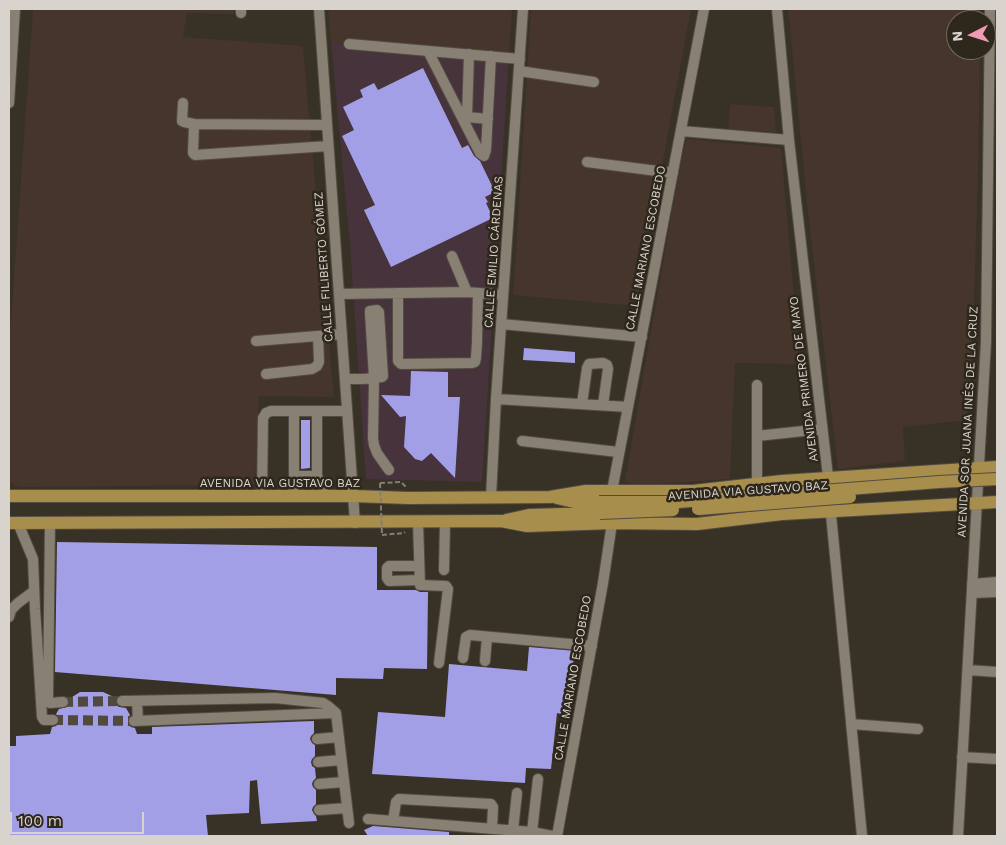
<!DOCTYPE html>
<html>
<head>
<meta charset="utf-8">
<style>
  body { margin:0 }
  #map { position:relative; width:1006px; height:845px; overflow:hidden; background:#383126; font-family:"Work Sans",sans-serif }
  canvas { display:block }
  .frame { position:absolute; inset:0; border:10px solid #d8d3cc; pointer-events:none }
  .north { position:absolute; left:946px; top:10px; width:50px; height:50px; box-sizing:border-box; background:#2e271c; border:1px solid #726c62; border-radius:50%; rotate:265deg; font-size:14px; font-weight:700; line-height:20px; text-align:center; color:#d8d3cc }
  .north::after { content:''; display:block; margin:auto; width:18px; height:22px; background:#f09ab6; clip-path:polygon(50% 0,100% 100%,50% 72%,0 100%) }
  .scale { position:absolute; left:10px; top:812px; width:134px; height:22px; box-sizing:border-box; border:2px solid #d8d3cc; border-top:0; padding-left:6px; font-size:15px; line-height:18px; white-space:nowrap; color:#d8d3cc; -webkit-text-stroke:4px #2e271c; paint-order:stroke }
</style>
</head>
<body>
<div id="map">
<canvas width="1006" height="845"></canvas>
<div class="frame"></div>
<div class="north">N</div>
<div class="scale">100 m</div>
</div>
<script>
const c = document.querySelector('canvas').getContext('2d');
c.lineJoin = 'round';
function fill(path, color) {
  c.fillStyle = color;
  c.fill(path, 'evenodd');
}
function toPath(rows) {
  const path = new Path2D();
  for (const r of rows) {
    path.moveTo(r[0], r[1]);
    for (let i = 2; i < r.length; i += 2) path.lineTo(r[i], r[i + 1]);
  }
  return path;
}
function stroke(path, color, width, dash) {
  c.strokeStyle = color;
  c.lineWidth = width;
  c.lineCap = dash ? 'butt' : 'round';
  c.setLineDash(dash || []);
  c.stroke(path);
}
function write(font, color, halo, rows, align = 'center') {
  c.font = font + ' "Work Sans",sans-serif';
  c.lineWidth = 5;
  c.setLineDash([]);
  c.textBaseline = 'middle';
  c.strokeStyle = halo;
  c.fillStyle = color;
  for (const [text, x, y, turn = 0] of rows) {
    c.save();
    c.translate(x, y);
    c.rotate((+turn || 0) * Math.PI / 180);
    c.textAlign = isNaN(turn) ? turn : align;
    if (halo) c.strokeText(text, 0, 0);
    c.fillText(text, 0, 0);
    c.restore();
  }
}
fill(toPath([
  [33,9,234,9,234,14,187,13,183,37,303,46,334,397,259,396,255,485,19,487,9,481,9,349],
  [328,9,512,9,509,53,331,43],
  [531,9,691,9,636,306,513,295],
  [788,9,980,9,980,20,956,20,956,50,980,50,978,175,972,360,967,420,903,427,905,461,838,469,808,212],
  [730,104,774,107,776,132,728,129],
  [687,139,781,148,800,364,735,363,730,479,644,485,628,483,625,480,681,160]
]), '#46352b');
fill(toPath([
  [331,43,509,53,482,482,366,479,350,245]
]), '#46333b');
fill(toPath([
  [423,68,462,148,468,145,474,156,480,161,495,192,485,197,488,202,486,203,493,218,391,267,364,210,375,205,342,136,354,130,343,107,363,97,360,90,374,83,378,90],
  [524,348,575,352,575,363,523,360],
  [411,371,448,372,448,397,460,397,455,478,431,453,422,461,415,459,404,447,406,416,400,417,381,395,410,396],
  [301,420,310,420,310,468,301,469],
  [57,542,377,547,377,590,416,590,420,592,428,592,427,669,384,668,383,679,336,678,336,695,55,672],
  [529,647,576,651,561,714,557,713,551,769,526,768,525,783,372,774,378,712,445,717,449,664,527,671],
  [80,692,103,692,116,698,115,702,116,705,119,707,126,708,130,715,128,718,128,724,131,727,135,728,137,734,152,734,152,727,314,721,314,733,311,736,310,739,312,743,315,745,315,756,312,759,311,762,312,766,315,768,316,778,313,781,312,784,313,787,316,790,316,804,313,807,312,810,314,814,316,816,317,821,261,824,257,780,250,781,249,813,206,815,208,836,9,836,9,746,16,746,16,736,50,734,52,727,56,726,59,723,59,717,56,714,59,709,67,707,69,704,69,699],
  [373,826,449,832,449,836,368,836,364,830]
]), '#a39fe6');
stroke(toPath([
  [63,702,122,701],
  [53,720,134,721]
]), '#50493f', 10, [10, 5]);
const minor = toPath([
  [319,9,355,523],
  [777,9,789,140,829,485],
  [241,13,241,9],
  [349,44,520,59],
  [428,51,480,153,484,156,486,150,491,56],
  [469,54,467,117,488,119],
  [519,71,594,82],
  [9,103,15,9],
  [183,103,182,121,184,122,194,124,326,125],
  [194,124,193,153,195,155,328,146],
  [681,131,789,140],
  [587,162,673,173],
  [452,256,467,292],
  [398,293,398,361,401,364,472,363,475,362,476,358,477,342,478,293],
  [339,294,467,292,503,295],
  [501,324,642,337],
  [256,341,342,334],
  [266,374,312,369,317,366,319,362,318,336],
  [345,379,363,379,374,378,382,377,383,376,379,312,377,310,370,311,370,313,374,378,373,438,374,445,377,453,389,470],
  [757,385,757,484],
  [496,399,628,407],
  [582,404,587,368,589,364,603,363,607,365,608,369,603,405],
  [317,411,317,476,328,496],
  [757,436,822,429],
  [522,441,618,452],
  [294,476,317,476],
  [612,491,704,9],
  [262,496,263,418,266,413,271,411,347,411],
  [294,496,294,411],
  [491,497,496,399,523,9],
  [830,504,862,836],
  [418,522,420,585,446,586,448,589,439,663],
  [18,523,33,559,35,609,42,717,44,720,53,720],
  [50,523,48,700,48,702,50,703,63,702],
  [419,566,389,566,387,568,387,578,389,581,419,580],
  [444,570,445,522],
  [972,584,997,582],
  [972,593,997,592],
  [9,617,11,610,18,603,34,591],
  [463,658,466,637,470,635,592,646],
  [485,661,487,637],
  [968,670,997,672],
  [122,701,275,698,323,703,328,706,336,713,349,823],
  [137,701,138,721],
  [134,721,336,713],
  [851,724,918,729],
  [317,739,339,737],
  [962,757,997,759],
  [318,762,341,760],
  [319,784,344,782],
  [319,810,347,808],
  [368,819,532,832,552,836],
  [393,821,396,802,399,799,491,804,493,807,492,829],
  [513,830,517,793],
  [532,832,538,779],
  [557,836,603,583,612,523],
  [958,836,986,342,990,9]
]);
const major = toPath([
  [9,496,353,496,408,498,550,497,586,491,693,491,782,481,997,467],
  [557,498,574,502,599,502],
  [506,520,529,515,600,513],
  [9,523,501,521,527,526,612,523,697,524,782,514,997,502]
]);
stroke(minor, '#534c43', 12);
stroke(major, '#534c43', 14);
stroke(toPath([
  [380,483,401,482,406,487],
  [382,535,404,533,405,532]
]), '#847e75', 2, [5, 2.5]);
stroke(minor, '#888073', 10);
stroke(major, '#a88e4c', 12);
const majorBridge = toPath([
  [599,502,678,502,939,482,997,479],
  [698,509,850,497],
  [600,513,673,510]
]);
stroke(majorBridge, '#534c43', 14, []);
stroke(toPath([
  [380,483,382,535]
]), '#847e75', 2, [5, 2.5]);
stroke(majorBridge, '#a88e4c', 12);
write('12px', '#d8d3cc', '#2e271c', [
  ["CALLE MARIANO ESCOBEDO",646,248,-79],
  ["CALLE EMILIO CÁRDENAS",494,252,-86],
  ["CALLE FILIBERTO GÓMEZ",324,267,-94],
  ["AVENIDA PRIMERO DE MAYO",804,379,-97],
  ["AVENIDA SOR JUANA INÉS DE LA CRUZ",968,422,-87],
  ["AVENIDA VIA GUSTAVO BAZ",280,483],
  ["AVENIDA VIA GUSTAVO BAZ",748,491,-4],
  ["CALLE MARIANO ESCOBEDO",573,678,-80]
]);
</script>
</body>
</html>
